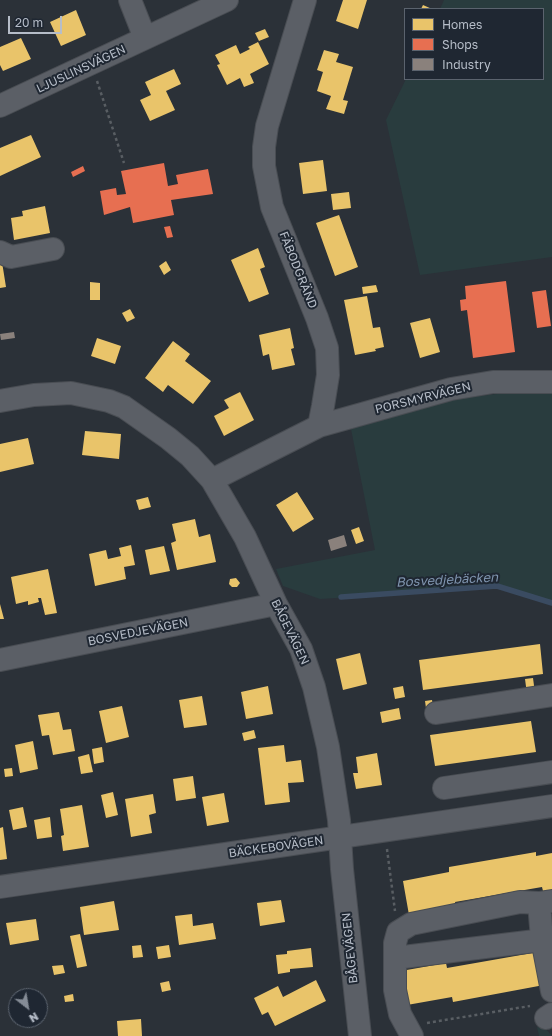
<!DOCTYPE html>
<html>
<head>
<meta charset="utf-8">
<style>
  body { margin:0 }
  #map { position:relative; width:552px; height:1036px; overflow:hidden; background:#2b3138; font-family:"Golos Text",sans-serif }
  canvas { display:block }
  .legend { position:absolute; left:404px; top:8px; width:140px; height:72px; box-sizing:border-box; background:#1f2732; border:1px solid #5b636e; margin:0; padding:5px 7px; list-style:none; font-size:12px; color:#b6bdc8 }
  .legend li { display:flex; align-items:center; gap:8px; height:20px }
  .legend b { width:20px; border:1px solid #5b636e }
  .north { position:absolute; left:8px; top:988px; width:40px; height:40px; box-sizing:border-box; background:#1f2732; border:1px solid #5b636e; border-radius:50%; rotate:149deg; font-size:11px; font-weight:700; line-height:16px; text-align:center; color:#b6bdc8 }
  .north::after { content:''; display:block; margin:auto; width:14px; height:18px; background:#858c96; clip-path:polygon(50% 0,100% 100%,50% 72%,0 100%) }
  .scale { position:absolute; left:8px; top:16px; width:54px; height:18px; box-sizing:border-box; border:2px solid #b6bdc8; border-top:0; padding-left:5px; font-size:12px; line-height:14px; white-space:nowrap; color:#b6bdc8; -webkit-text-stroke:3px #1f2732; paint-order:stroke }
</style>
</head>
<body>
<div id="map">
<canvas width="552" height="1036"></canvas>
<ul class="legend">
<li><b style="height:11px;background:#e9c46a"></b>Homes</li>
<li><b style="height:11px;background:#e76f51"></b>Shops</li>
<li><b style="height:11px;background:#8a817c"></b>Industry</li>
</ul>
<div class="north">N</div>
<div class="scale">20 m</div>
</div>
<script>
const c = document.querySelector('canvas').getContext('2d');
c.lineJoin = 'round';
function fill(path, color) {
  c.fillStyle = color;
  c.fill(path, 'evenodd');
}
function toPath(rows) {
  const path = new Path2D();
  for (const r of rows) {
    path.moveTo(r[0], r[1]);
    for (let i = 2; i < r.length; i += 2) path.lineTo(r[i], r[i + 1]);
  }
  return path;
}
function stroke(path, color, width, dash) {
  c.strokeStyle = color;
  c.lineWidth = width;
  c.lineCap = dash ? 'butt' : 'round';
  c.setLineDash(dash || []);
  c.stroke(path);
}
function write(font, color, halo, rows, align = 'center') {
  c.font = font + ' "Golos Text",sans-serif';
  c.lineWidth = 4;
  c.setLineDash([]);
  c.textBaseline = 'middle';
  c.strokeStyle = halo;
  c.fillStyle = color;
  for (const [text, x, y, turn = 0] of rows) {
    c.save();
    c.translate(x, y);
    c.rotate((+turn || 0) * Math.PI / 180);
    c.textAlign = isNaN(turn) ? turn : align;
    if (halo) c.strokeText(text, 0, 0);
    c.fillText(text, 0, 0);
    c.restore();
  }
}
fill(toPath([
  [444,0,552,0,552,257,420,275,386,120,406,79,543,79,543,9,440,9],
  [552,388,552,601,499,588,320,599,283,586,276,569,375,550,351,429,460,398],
  [537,1027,545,1028,552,1036,539,1036]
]), '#293c3e');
fill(toPath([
  [343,0,367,0,358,29,336,21],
  [423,5,432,9,421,9],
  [76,10,86,35,61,46,50,22],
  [265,29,269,37,259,41,255,33],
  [21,38,31,59,3,71,0,65,0,47],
  [258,42,269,64,250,74,254,83,244,87,240,78,227,85,217,65,220,64,215,55,236,45,240,54,250,49,248,47],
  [324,50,339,54,336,62,353,67,343,100,348,101,344,114,326,109,331,96,317,91,323,72,317,70],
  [174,69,181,84,166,91,175,110,150,121,140,100,151,95,145,82],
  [31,135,41,157,0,176,0,148],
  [323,160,327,191,303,194,299,163],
  [349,192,351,208,333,210,331,194],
  [45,206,50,233,14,240,11,218,23,216,22,211],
  [339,215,358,267,335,276,316,223],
  [258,248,265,267,260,269,269,294,249,302,231,260],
  [166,261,171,270,164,275,159,266],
  [0,262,2,262,6,287,0,288],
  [90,282,100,283,100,300,90,300],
  [376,285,378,292,363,294,362,287],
  [367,296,373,328,380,327,384,347,375,349,376,351,355,355,344,300],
  [130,309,135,318,127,322,122,313],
  [430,318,440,352,420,358,410,323],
  [290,328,294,348,291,349,295,365,272,370,269,354,263,356,259,335],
  [97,338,121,346,115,364,91,356],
  [173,341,190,354,185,361,211,381,193,404,168,385,163,392,145,378],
  [240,392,254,420,224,436,214,416,229,408,224,400],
  [85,431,121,434,119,459,82,455],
  [28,438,34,464,0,472,0,444],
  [297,492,314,519,293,532,276,505],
  [148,497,151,507,139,510,136,500],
  [195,519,199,537,210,534,216,562,177,570,171,543,176,541,172,524],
  [359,527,364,541,356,544,351,530],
  [131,545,135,565,124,567,126,579,95,586,89,554,106,550,108,559,121,556,119,548],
  [164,546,170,571,150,575,145,550],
  [48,569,57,613,45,615,41,598,38,598,39,602,28,605,28,601,16,604,11,577],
  [236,578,240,583,237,587,232,587,229,584,230,579],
  [0,604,4,619,0,619],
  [540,644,543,674,423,690,419,660],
  [360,653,367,684,343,690,336,659],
  [533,678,535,693,527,694,525,679],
  [268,686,273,714,246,719,241,692],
  [403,686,405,697,395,699,393,688],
  [202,696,207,725,184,728,179,700],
  [432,700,433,706,426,708,425,701],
  [122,706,129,737,106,743,99,711],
  [399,708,401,719,382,723,380,712],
  [59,712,63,730,71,729,75,751,53,755,49,735,42,736,38,715],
  [531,721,536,752,435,766,430,735],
  [254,730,256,738,244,741,242,733],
  [33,741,38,769,20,773,15,745],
  [284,745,286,762,301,760,304,782,288,783,290,802,265,805,258,748],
  [102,747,104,762,94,764,92,749],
  [377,753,382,785,356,789,353,773,358,773,356,757],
  [89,754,93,772,81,774,78,757],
  [12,768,13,776,5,777,4,769],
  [193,776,196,798,176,801,173,779],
  [113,792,118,815,106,818,101,795],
  [224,793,229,822,207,826,202,797],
  [153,794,156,813,149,815,152,833,131,837,125,799],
  [82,805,89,847,63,851,61,836,64,835,60,809],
  [23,807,27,827,13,830,9,810],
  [50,817,52,837,37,839,34,820],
  [3,827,7,859,0,860,0,828],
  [536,852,536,856,552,853,552,890,543,891,542,887,455,902,456,906,409,915,403,881,449,872,449,867],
  [281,900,285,922,260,926,257,903],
  [114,901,119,930,84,935,80,907],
  [192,914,193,926,213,923,216,939,179,945,175,916],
  [36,919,39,940,10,945,6,923],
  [80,934,87,966,77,968,70,936],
  [141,945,143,957,133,958,132,946],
  [169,945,171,957,158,959,156,947],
  [311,948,313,967,290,969,290,972,278,974,276,955,287,954,287,951],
  [538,952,544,985,453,1002,452,997,407,1005,401,971,446,963,447,968],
  [63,965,65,973,54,975,52,966],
  [316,980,326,1001,275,1026,268,1012,262,1015,254,998,278,986,283,997],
  [169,981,171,990,162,992,160,983],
  [73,994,74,1001,65,1002,64,996],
  [141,1019,142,1036,118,1036,117,1021]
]), '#e9c46a');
fill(toPath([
  [164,163,168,186,178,184,176,175,208,169,213,194,171,200,174,215,133,223,130,207,104,215,100,191,116,188,117,195,126,194,121,171],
  [83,166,85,171,73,177,71,172],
  [170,226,173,237,167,238,164,227],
  [506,281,515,352,473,358,467,310,461,311,460,300,466,299,465,286],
  [546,290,551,326,537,328,532,292]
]), '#e76f51');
fill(toPath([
  [14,332,15,338,1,340,0,334],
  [344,535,347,546,331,551,328,540]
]), '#8a817c');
stroke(toPath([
  [341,597,497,586,552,603]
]), '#3a4b61', 5.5);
const minor = toPath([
  [130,0,145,38],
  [0,106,227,0],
  [0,252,11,257,53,249],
  [0,401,34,395,71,393,109,401,124,407,168,438,190,456,212,480,245,537,276,604,301,649,314,687,328,747,339,820,342,869,360,1036],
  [319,426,451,389,493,382,552,382],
  [212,480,319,426,323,406,328,375,327,348,317,318,272,207,264,166,264,147,267,126,305,0],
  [0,660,276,604],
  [436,713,552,695],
  [444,788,552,772],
  [0,887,552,806],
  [539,903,542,939,552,991],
  [395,958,552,939],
  [546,1018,552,1014],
  [412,1036,400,1014,395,990,395,943,398,932,411,924,520,902,539,903,552,901]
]);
stroke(minor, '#494d53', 24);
stroke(toPath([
  [97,81,124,163],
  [387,849,395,911],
  [427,1023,530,1006]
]), '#595e63', 2.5, [3, 3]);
stroke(minor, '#5b5f66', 22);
write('12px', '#b6bdc8', '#1f2732', [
  ["LJUSLINSVÄGEN",81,69,-25],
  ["FÄBODGRÄND",298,270,68],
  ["PORSMYRVÄGEN",423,398,-14],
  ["BOSVEDJEVÄGEN",138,632,-11],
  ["BÅGEVÄGEN",290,632,64],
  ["BÄCKEBOVÄGEN",276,847,-8],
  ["BÅGEVÄGEN",350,948,-96]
]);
write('italic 13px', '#7f94ae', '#1f2732', [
  ["Bosvedjebäcken",447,580,-3]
]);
</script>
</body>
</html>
